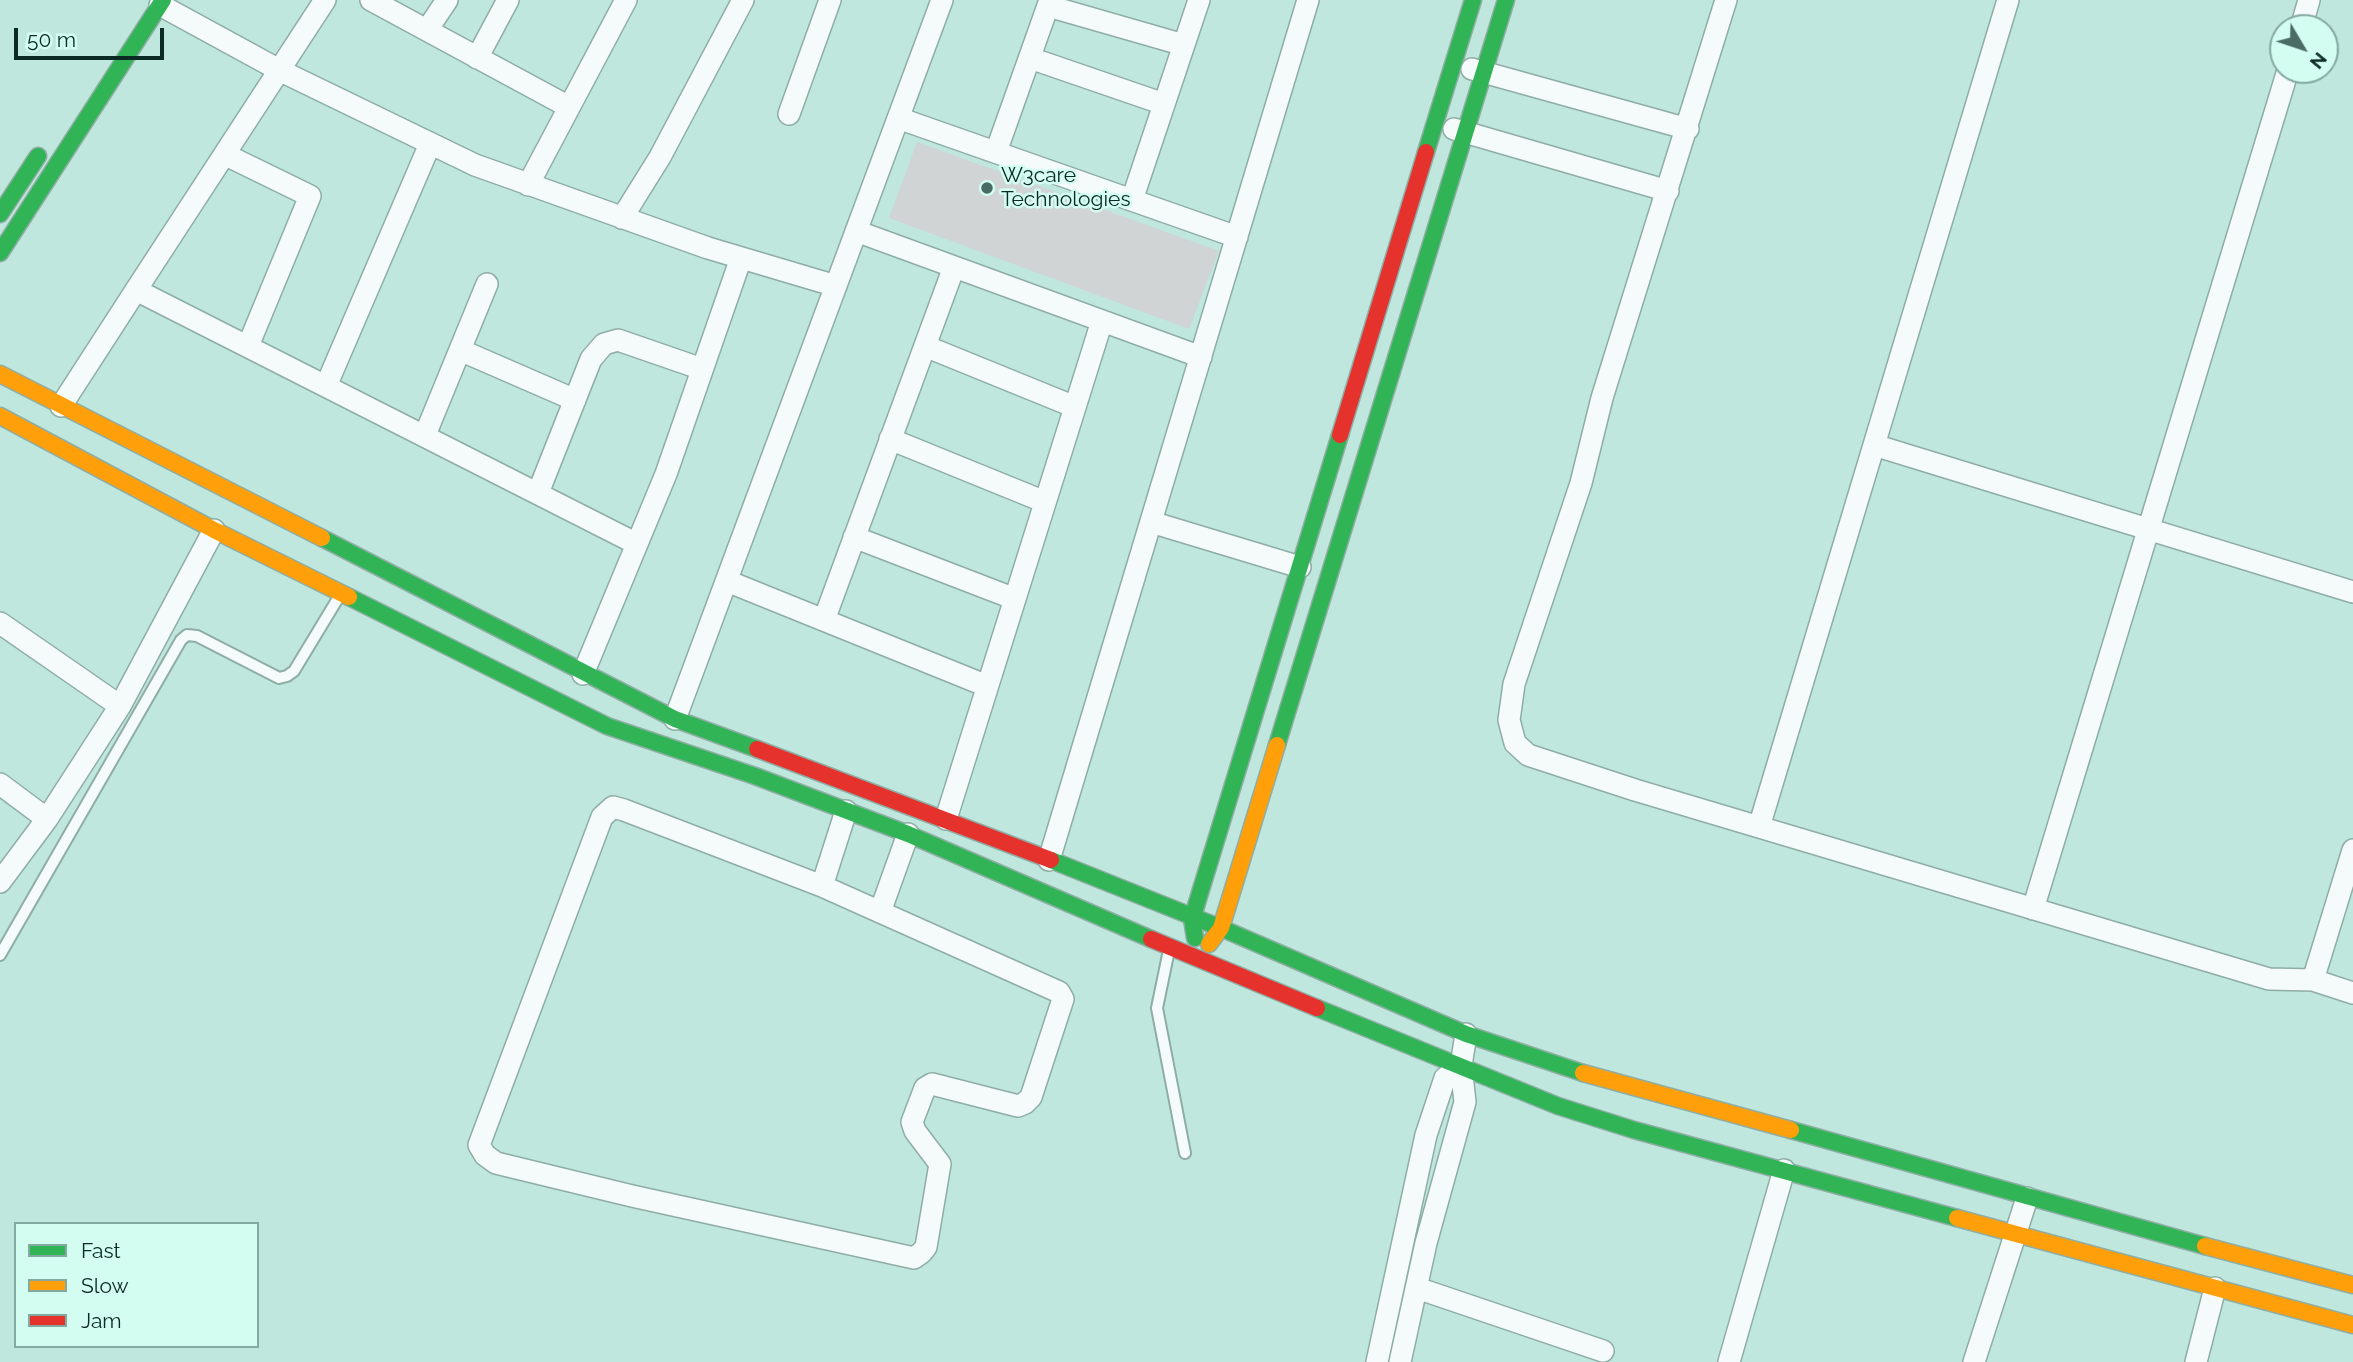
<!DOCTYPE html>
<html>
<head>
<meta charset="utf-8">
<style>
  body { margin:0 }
  #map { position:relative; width:2353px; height:1362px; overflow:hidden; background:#bfe7dd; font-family:Raleway,sans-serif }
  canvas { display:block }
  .legend { position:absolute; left:14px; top:1222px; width:245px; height:126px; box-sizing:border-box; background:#d4fdf2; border:2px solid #84a9a0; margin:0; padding:9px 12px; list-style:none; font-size:21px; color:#0c2a24 }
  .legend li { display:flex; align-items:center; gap:14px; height:35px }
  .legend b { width:35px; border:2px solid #84a9a0 }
  .north { position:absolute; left:2269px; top:14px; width:70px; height:70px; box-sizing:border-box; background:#d4fdf2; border:2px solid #84a9a0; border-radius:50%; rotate:129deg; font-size:19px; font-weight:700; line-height:28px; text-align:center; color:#0c2a24 }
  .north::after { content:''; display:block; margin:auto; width:24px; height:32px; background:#4b6c65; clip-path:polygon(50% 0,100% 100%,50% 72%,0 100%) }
  .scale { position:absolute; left:14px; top:28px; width:150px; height:32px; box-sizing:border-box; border:4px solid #0c2a24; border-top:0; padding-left:9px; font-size:21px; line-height:24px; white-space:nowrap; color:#0c2a24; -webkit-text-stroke:5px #d4fdf2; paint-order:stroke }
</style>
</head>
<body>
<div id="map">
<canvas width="2353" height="1362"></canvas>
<ul class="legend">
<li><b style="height:9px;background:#30b455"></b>Fast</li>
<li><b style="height:9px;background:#ff9f0a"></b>Slow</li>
<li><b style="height:9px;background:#e5322d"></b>Jam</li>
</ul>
<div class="north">N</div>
<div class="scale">50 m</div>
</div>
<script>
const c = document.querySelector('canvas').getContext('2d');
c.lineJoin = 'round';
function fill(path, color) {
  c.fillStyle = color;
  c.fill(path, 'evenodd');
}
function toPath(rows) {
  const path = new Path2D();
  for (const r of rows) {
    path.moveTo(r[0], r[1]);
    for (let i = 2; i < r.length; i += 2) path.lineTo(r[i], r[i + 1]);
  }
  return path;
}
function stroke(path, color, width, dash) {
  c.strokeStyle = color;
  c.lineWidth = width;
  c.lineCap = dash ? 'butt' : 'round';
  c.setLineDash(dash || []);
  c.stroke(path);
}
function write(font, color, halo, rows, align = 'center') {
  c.font = font + ' Raleway,sans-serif';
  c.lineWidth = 5;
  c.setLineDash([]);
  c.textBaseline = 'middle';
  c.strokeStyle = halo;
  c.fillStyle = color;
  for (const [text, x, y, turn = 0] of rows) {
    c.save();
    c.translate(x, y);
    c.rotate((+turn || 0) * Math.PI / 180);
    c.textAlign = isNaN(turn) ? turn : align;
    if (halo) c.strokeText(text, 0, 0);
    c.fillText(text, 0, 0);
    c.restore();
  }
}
fill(toPath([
  [917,142,1219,251,1189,329,889,218]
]), '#d0d4d4');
const lane = toPath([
  [1169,950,1157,1008,1185,1153],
  [0,955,181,640,187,635,197,636,279,678,287,676,294,671,340,595]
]);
const street = toPath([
  [325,0,136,290,637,544],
  [371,0,569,107],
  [1726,0,1602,398,1581,483,1514,684,1509,720,1515,743,1528,755,1635,790,2269,979,2313,980,2353,993],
  [160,5,281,71,475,165,708,248,836,286],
  [1048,6,1184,45],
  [2301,28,2309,0],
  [427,30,447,0],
  [477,58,508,0],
  [1030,58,1164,104],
  [1472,69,1688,129],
  [789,114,830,0],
  [898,118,1237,237],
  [1454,129,1668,191],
  [996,152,1050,0],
  [226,155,310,196,248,346],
  [528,185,626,0],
  [1132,200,1199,0],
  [622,218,660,157,743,0],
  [856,231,1201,357],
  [925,346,1075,407],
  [460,350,575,400],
  [326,386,430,144],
  [61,406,136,290],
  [425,435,487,284],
  [890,439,1045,502],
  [1874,445,2353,592],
  [538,493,591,359,604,344,618,340,702,369],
  [1151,522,1300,567],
  [854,537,1015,599],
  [727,581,987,686],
  [824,620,954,267],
  [0,623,120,706],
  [583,674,666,474,741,258],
  [675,719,942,0],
  [0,784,47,819],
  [946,819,1102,321],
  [1759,827,2008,0],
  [1049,860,1308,0],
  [0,882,47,819,120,706,214,530],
  [822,886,1059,992,1063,999,1031,1097,1025,1103,1018,1106,932,1084,925,1088,912,1122,915,1131,940,1164,926,1247,921,1253,914,1258,632,1196,496,1163,485,1155,479,1145,602,817,613,807,624,810,822,886,846,811],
  [2033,909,2288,70],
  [880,912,908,834],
  [2313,980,2353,850],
  [1417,1288,1603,1351],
  [1377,1362,1426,1135,1445,1078,1461,1066],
  [1400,1362,1426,1243,1465,1102,1461,1066,1466,1034],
  [1729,1362,1784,1170],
  [1974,1362,2027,1198],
  [2196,1362,2215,1288]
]);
const fast = toPath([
  [1426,152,1473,0],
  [0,214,38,156],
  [0,253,163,0],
  [322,538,675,719,757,749],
  [349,597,607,726,755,776,908,834,1151,939],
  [1277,745,1506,0],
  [1051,860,1221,928,1466,1034,1583,1073],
  [1195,938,1192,919,1340,435],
  [1317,1008,1558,1106,1634,1130,1957,1218],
  [1791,1130,2205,1246]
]);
const slow = toPath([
  [0,374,322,538],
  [0,416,214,530,349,597],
  [1209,944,1221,928,1277,745],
  [1583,1073,1791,1130],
  [1957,1218,2353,1325],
  [2205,1246,2353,1285]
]);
const jam = toPath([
  [1340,435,1426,152],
  [757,749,1051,860],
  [1151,939,1317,1008]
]);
stroke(lane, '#8eada5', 14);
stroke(street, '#8eada5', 24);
stroke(fast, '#8eada5', 19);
stroke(slow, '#8eada5', 19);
stroke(jam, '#8eada5', 19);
stroke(lane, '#f5fbfa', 10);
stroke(street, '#f5fbfa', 21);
stroke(fast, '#30b455', 16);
stroke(slow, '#ff9f0a', 16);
stroke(jam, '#e5322d', 16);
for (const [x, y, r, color] of [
  [987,188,7,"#4b6c65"]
]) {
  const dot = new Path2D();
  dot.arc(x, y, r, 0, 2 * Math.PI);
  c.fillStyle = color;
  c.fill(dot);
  stroke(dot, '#d4fdf2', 2.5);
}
write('21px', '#0c2a24', '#d4fdf2', [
  ["W3care",1001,176],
  ["Technologies",1001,200]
], 'left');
</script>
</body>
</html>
